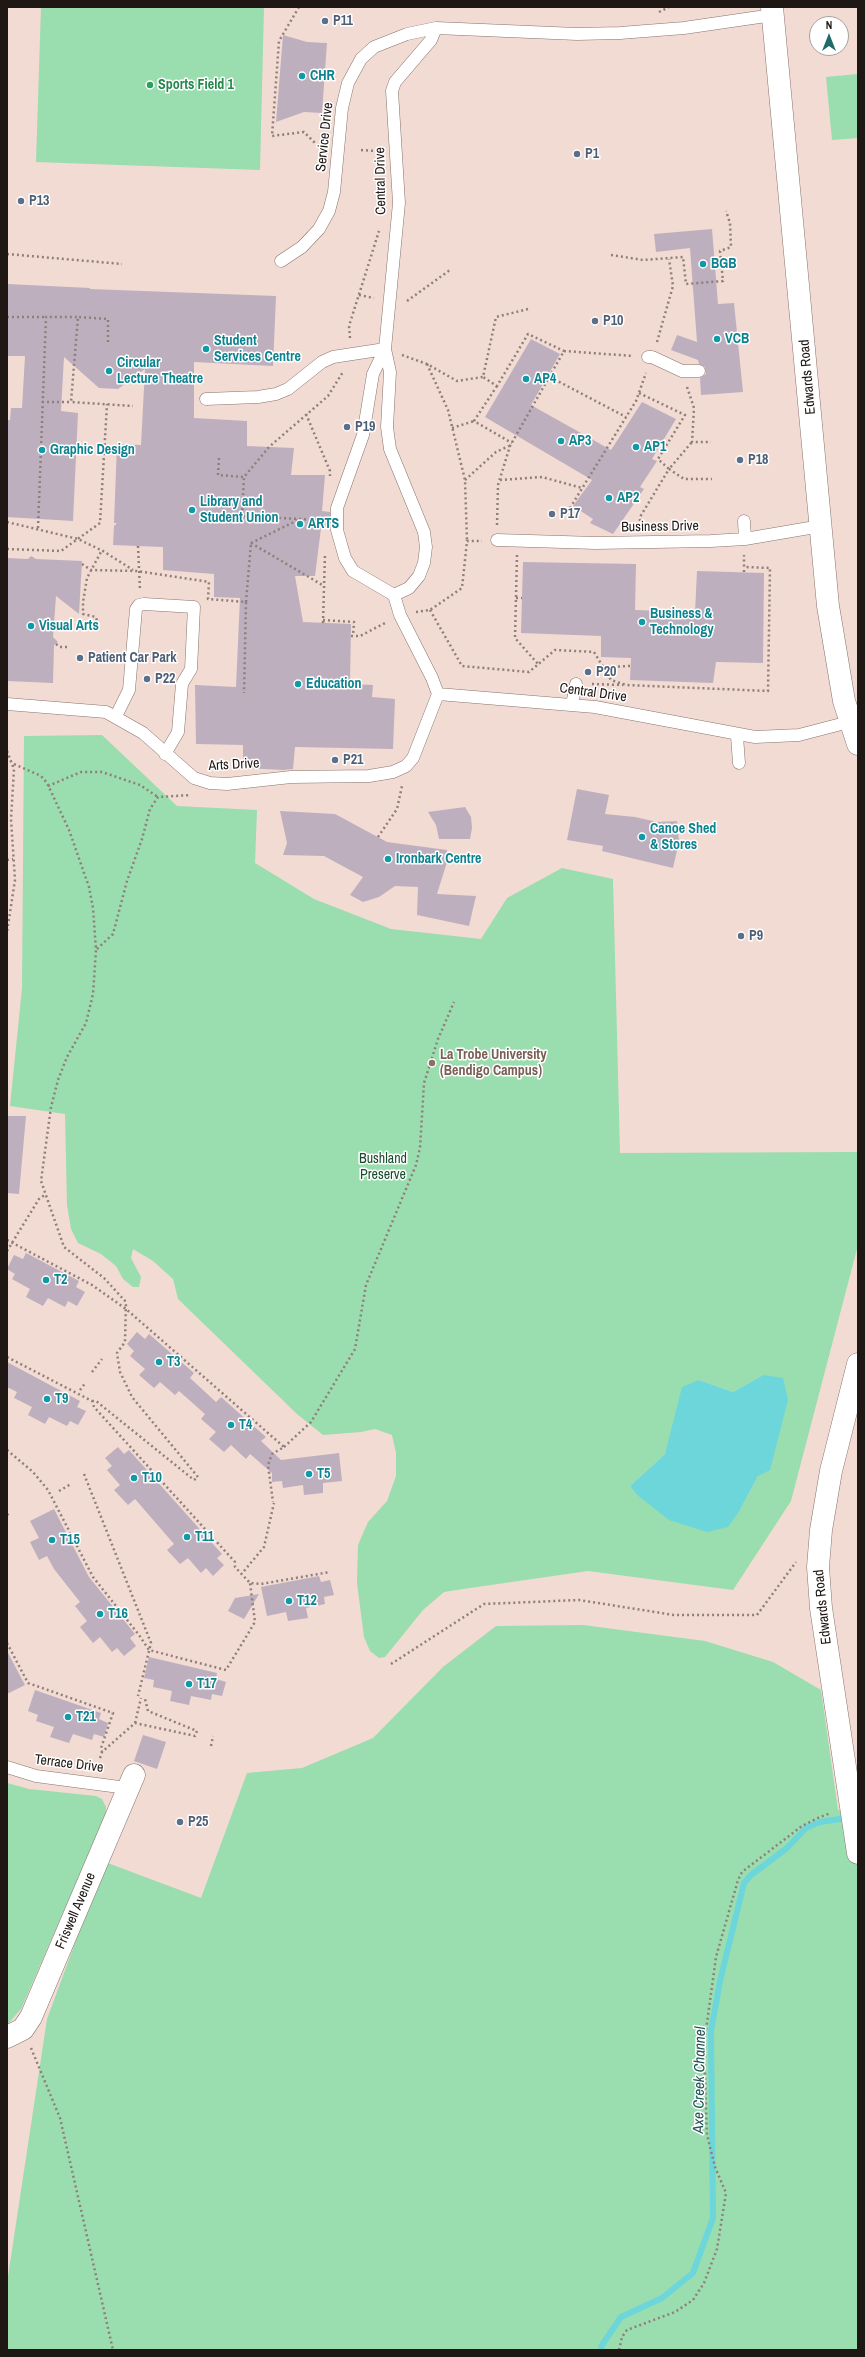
<!DOCTYPE html>
<html>
<head>
<meta charset="utf-8">
<style>
  body { margin:0 }
  #map { position:relative; width:865px; height:2357px; overflow:hidden; background:#f2dbd3; font-family:"Archivo Narrow",sans-serif }
  canvas { display:block }
  .frame { position:absolute; inset:0; border:8px solid #1f1714; pointer-events:none }
  .north { position:absolute; left:809px; top:16px; width:40px; height:40px; box-sizing:border-box; background:#fff; border:1px solid #a5a2a1; border-radius:50%; rotate:0deg; font-size:11px; font-weight:700; line-height:16px; text-align:center; color:#1f1714 }
  .north::after { content:''; display:block; margin:auto; width:14px; height:18px; background:#1f6b6a; clip-path:polygon(50% 0,100% 100%,50% 72%,0 100%) }
</style>
</head>
<body>
<div id="map">
<canvas width="865" height="2357"></canvas>
<div class="frame"></div>
<div class="north">N</div>
</div>
<script>
const c = document.querySelector('canvas').getContext('2d');
c.lineJoin = 'round';
function fill(path, color) {
  c.fillStyle = color;
  c.fill(path, 'evenodd');
}
function toPath(rows) {
  const path = new Path2D();
  for (const r of rows) {
    path.moveTo(r[0], r[1]);
    for (let i = 2; i < r.length; i += 2) path.lineTo(r[i], r[i + 1]);
  }
  return path;
}
function stroke(path, color, width, dash) {
  c.strokeStyle = color;
  c.lineWidth = width;
  c.lineCap = dash ? 'butt' : 'round';
  c.setLineDash(dash || []);
  c.stroke(path);
}
function write(font, color, halo, rows, align = 'center') {
  c.font = font + ' "Archivo Narrow",sans-serif';
  c.lineWidth = 3;
  c.setLineDash([]);
  c.textBaseline = 'middle';
  c.strokeStyle = halo;
  c.fillStyle = color;
  for (const [text, x, y, turn = 0] of rows) {
    c.save();
    c.translate(x, y);
    c.rotate((+turn || 0) * Math.PI / 180);
    c.textAlign = isNaN(turn) ? turn : align;
    if (halo) c.strokeText(text, 0, 0);
    c.fillText(text, 0, 0);
    c.restore();
  }
}
fill(toPath([
  [41,7,264,7,260,170,36,162],
  [858,74,858,138,832,140,826,77],
  [102,735,177,806,257,810,255,863,314,899,391,929,481,939,507,898,562,868,613,879,620,1153,858,1152,858,1245,791,1501,733,1590,588,1571,463,1589,444,1592,423,1610,385,1657,379,1658,370,1651,364,1637,357,1583,358,1545,368,1522,387,1501,396,1476,396,1453,392,1435,375,1429,361,1432,323,1435,297,1414,178,1299,173,1279,153,1261,133,1249,131,1258,141,1277,139,1287,133,1287,123,1279,116,1266,101,1254,78,1243,71,1229,67,1205,65,1114,10,1106,22,988,24,736],
  [763,1375,758,1476,740,1510,636,1494,630,1486,665,1454,699,1380,733,1392],
  [583,1625,705,1641,773,1662,821,1690,838,1810,858,1810,858,2350,7,2350,7,2283,47,2019,105,1862,201,1898,247,1773,302,1768,373,1738,443,1667,496,1626],
  [7,1783,29,1789,96,1796,102,1799,106,1807,106,1814,21,2009,7,2025]
]), '#9addaf');
fill(toPath([
  [763,1375,783,1378,788,1400,770,1470,758,1476,740,1510,728,1527,707,1532,669,1520,636,1494,630,1486,665,1454,682,1387,699,1380,733,1392]
]), '#6cd6db');
stroke(toPath([
  [601,2350,602,2345,621,2317,662,2298,693,2273,713,2218,711,2031,720,1981,744,1883,751,1875,787,1848,806,1828,820,1822,840,1819]
]), '#6cd6db', 6);
fill(toPath([
  [283,35,307,42,327,43,322,113,304,112,276,122],
  [712,229,718,304,734,303,743,392,701,395,700,378,706,374,705,367,699,364,698,360,671,350,677,335,697,342,690,248,656,252,654,234],
  [7,284,90,288,90,289,276,296,273,366,194,362,194,418,247,421,247,446,294,448,291,475,325,475,322,511,330,512,330,529,321,528,315,576,295,576,303,622,351,624,350,684,373,685,372,697,395,699,393,749,295,747,293,769,284,770,243,768,243,745,196,744,195,685,236,687,240,598,214,597,214,574,163,570,163,547,113,545,114,526,117,523,114,523,117,444,141,445,145,369,118,389,99,388,64,357,61,411,78,413,73,521,7,517,7,420,10,420,11,408,22,408,25,356,7,356],
  [531,339,560,354,531,405,611,450,642,402,676,419,652,459,657,461,640,487,644,489,613,534,590,523,593,519,573,506,592,480,485,417],
  [31,556,36,559,82,561,79,614,56,596,53,637,58,642,54,645,53,683,7,681,7,558,28,559],
  [523,562,636,564,635,610,695,612,697,571,764,573,763,663,716,662,713,683,630,680,631,658,601,657,601,636,521,633],
  [577,789,609,795,605,814,635,817,657,822,677,821,679,842,673,868,602,851,603,846,567,840],
  [465,807,471,817,472,828,470,839,439,839,436,825,428,812],
  [280,811,335,814,387,842,447,850,447,862,437,894,476,896,469,926,417,915,418,887,395,886,379,897,363,902,350,895,363,877,324,856,283,855,287,843],
  [7,1116,26,1116,19,1194,7,1193],
  [26,1253,79,1281,76,1287,85,1292,77,1306,68,1301,65,1307,48,1298,43,1306,26,1297,30,1289,12,1279,15,1274,7,1269,14,1255,23,1259],
  [137,1332,145,1339,149,1334,194,1373,190,1378,216,1402,221,1397,266,1437,261,1441,281,1460,339,1453,342,1481,323,1483,323,1493,304,1495,303,1485,283,1488,282,1481,272,1482,272,1473,250,1454,246,1459,231,1445,224,1452,209,1439,216,1432,201,1419,205,1414,179,1391,175,1395,160,1382,154,1388,139,1375,145,1369,130,1356,134,1351,127,1344],
  [7,1362,80,1401,77,1407,86,1411,78,1425,70,1421,67,1426,49,1417,45,1424,28,1415,32,1407,14,1398,17,1392,7,1387],
  [118,1447,124,1454,129,1450,222,1554,217,1558,224,1565,213,1576,206,1568,201,1573,188,1558,180,1564,167,1550,174,1544,135,1499,128,1505,114,1490,120,1485,107,1470,112,1466,105,1458],
  [54,1509,89,1577,135,1634,130,1638,136,1646,124,1656,117,1648,112,1652,100,1637,93,1643,80,1627,87,1621,75,1606,80,1602,54,1569,47,1556,39,1560,30,1542,39,1538,30,1521],
  [319,1576,321,1582,330,1580,334,1595,324,1597,325,1604,306,1608,308,1618,288,1621,286,1612,267,1616,261,1587],
  [259,1594,244,1619,228,1611,235,1598],
  [7,1651,25,1685,7,1694],
  [149,1657,217,1673,216,1679,226,1682,222,1696,212,1694,211,1700,191,1696,189,1705,170,1701,172,1691,153,1687,154,1680,144,1678],
  [35,1690,101,1713,99,1719,108,1723,104,1737,94,1734,92,1740,73,1734,69,1743,50,1737,54,1727,36,1721,38,1715,28,1711],
  [143,1735,166,1742,157,1769,134,1761]
]), '#beafbe');
const lane = toPath([
  [281,261,302,247,319,229,329,211,334,192,342,108,348,83,361,59,374,47,407,34,436,28,577,34,620,33,684,28,773,15],
  [385,349,373,374,363,435,337,508,337,530,345,558,353,571,394,595,400,615,432,678,438,694],
  [648,357,652,357,682,371,699,371],
  [206,399,258,397,276,394,288,389,322,362,333,357,385,349],
  [744,521,745,539],
  [497,540,596,543,711,541,745,539,821,526],
  [394,595,409,588,419,576,424,563,426,547,424,532,390,449,387,427,390,372,385,349,399,203,392,91,395,82,431,40,436,28],
  [438,694,595,707,755,737,799,735,849,722],
  [7,704,106,712,143,733,194,778,210,783,227,784,291,777,369,776,393,772,406,766,413,758,438,694],
  [572,705,576,684],
  [116,716,129,690,136,609,139,605,144,604,194,607,191,669,182,684,178,732,165,754],
  [737,736,739,763],
  [7,1767,36,1776,127,1788]
]);
const street = toPath([
  [772,7,828,606,844,701,858,744],
  [858,1364,831,1471,821,1530,818,1567,821,1608,858,1853],
  [7,2037,23,2029,31,2017,134,1775]
]);
stroke(lane, '#87736c', 13);
stroke(street, '#87736c', 23);
stroke(toPath([
  [299,7,279,41,272,136,304,132,322,150],
  [659,12,669,7],
  [361,150,376,151],
  [7,254,122,264],
  [611,255,643,260,683,257,686,284,723,281,720,251,731,247,730,223,726,211],
  [359,295,374,298],
  [407,301,450,270],
  [528,309,496,317,483,377,497,386,528,334,564,351],
  [7,317,46,317],
  [350,338,349,326,379,231],
  [108,342,108,319,78,317,71,402,133,406],
  [657,342,673,286,669,259],
  [402,355,427,364,457,381,483,377],
  [427,364,448,410,465,480,467,541],
  [550,377,626,417],
  [497,386,474,421,512,443],
  [687,387,694,408,692,442,711,442],
  [639,393,685,415,658,459,669,469,692,442],
  [42,402,71,402],
  [306,414,330,471,330,476],
  [452,428,474,421],
  [219,458,218,475,244,477],
  [465,480,496,452,509,446],
  [500,480,542,477,582,488],
  [570,508,636,401,646,373],
  [321,520,242,516,244,477,269,447,328,396,343,372],
  [7,522,78,539,103,551,133,570],
  [497,525,498,485,510,446,564,351,633,356],
  [640,526,640,517,669,469,684,479,712,479],
  [38,528,46,317,78,317],
  [251,543,324,586],
  [251,543,300,519],
  [138,546,140,590],
  [7,549,61,551,100,523,107,404],
  [517,555,515,638,538,664],
  [82,564,91,570,137,571,209,582,208,599,246,602,244,693],
  [744,572,744,567],
  [516,598,522,598],
  [246,602,251,543],
  [430,610,462,666,529,672,555,650,594,652,611,680,626,685,768,691,770,568,744,567,744,555],
  [416,612,430,610,462,588,467,541,482,541],
  [323,620,354,622,353,636],
  [323,623,325,553],
  [98,625,96,617,83,614,83,602,87,578,102,550],
  [351,636,360,636,387,622],
  [56,644,60,647,69,647],
  [603,667,631,666],
  [592,684,623,685],
  [7,751,14,769,11,819,15,880,7,932],
  [14,764,41,776,47,783,69,830,89,887,93,908,96,950,93,994,86,1023,67,1057,58,1080,51,1107,41,1181,64,1247,104,1278,126,1302,125,1342,117,1353,120,1372,132,1397,198,1477,194,1480,96,1401,92,1401],
  [48,786,81,772,102,772,140,785,158,797],
  [378,837,397,809,402,786],
  [7,860,13,859],
  [97,949,113,934,127,881,142,839,150,809,158,797,191,795],
  [7,1240,92,1285,126,1309,284,1447,272,1454,268,1465,273,1502],
  [7,1251,39,1199,46,1194],
  [7,1357,92,1401,94,1407,235,1562,235,1567,250,1583,261,1584,330,1572],
  [92,1372,102,1359],
  [80,1390,86,1382],
  [284,1447,311,1422,355,1349,366,1285,416,1165,420,1148,424,1083,438,1039,454,1002],
  [7,1450,33,1472,48,1490,93,1577,139,1635,149,1650,226,1670,255,1622,250,1583],
  [84,1474,151,1643,138,1696],
  [59,1491,71,1484],
  [7,1515,9,1513],
  [244,1571,264,1547,274,1503],
  [7,1643,28,1683,113,1713,101,1748,102,1752],
  [391,1664,484,1604,579,1600,674,1615,757,1615,796,1562],
  [135,1723,141,1698],
  [211,1746,213,1736],
  [100,1758,102,1752,135,1723,195,1736,197,1731,148,1711,145,1699],
  [31,2048,60,2118,113,2350],
  [619,2350,622,2337,627,2330,675,2312,693,2300,704,2283,717,2249,726,2193,715,2167,707,2135,704,2045,716,1957,738,1880,742,1872,802,1826,820,1817,831,1813]
]), '#8f7f7a', 2.5, [2, 3]);
stroke(lane, '#fff', 12);
stroke(street, '#fff', 22);
for (const [x, y, r, color] of [
  [325,21,4,"#5c6f8a"],
  [302,76,4,"#0f9aa8"],
  [150,85,4,"#2e9e5b"],
  [577,154,4,"#5c6f8a"],
  [21,201,4,"#5c6f8a"],
  [703,264,4,"#0f9aa8"],
  [595,321,4,"#5c6f8a"],
  [717,339,4,"#0f9aa8"],
  [206,349,4,"#0f9aa8"],
  [109,371,4,"#0f9aa8"],
  [526,379,4,"#0f9aa8"],
  [347,427,4,"#5c6f8a"],
  [561,441,4,"#0f9aa8"],
  [636,447,4,"#0f9aa8"],
  [42,450,4,"#0f9aa8"],
  [740,460,4,"#5c6f8a"],
  [609,498,4,"#0f9aa8"],
  [192,510,4,"#0f9aa8"],
  [552,514,4,"#5c6f8a"],
  [300,524,4,"#0f9aa8"],
  [642,622,4,"#0f9aa8"],
  [31,626,4,"#0f9aa8"],
  [80,658,4,"#5c6f8a"],
  [588,672,4,"#5c6f8a"],
  [147,679,4,"#5c6f8a"],
  [298,684,4,"#0f9aa8"],
  [335,760,4,"#5c6f8a"],
  [642,837,4,"#0f9aa8"],
  [388,859,4,"#0f9aa8"],
  [741,936,4,"#5c6f8a"],
  [432,1063,4,"#8d6e63"],
  [46,1280,4,"#0f9aa8"],
  [159,1362,4,"#0f9aa8"],
  [47,1399,4,"#0f9aa8"],
  [231,1425,4,"#0f9aa8"],
  [309,1474,4,"#0f9aa8"],
  [134,1478,4,"#0f9aa8"],
  [187,1537,4,"#0f9aa8"],
  [52,1540,4,"#0f9aa8"],
  [289,1601,4,"#0f9aa8"],
  [100,1614,4,"#0f9aa8"],
  [189,1684,4,"#0f9aa8"],
  [68,1717,4,"#0f9aa8"],
  [180,1822,4,"#5c6f8a"]
]) {
  const dot = new Path2D();
  dot.arc(x, y, r, 0, 2 * Math.PI);
  c.fillStyle = color;
  c.fill(dot);
  stroke(dot, '#fff', 1.5);
}
write('bold 14px', '#4e5e75', '#fff', [
  ["P11",333,21],
  ["P1",585,154],
  ["P13",29,201],
  ["P10",603,321],
  ["P19",355,427],
  ["P18",748,460],
  ["P17",560,514],
  ["Patient Car Park",88,658],
  ["P20",596,672],
  ["P22",155,679],
  ["P21",343,760],
  ["P9",749,936],
  ["P25",188,1822]
], 'left');
write('bold 14px', '#0d838f', '#fff', [
  ["CHR",310,76],
  ["BGB",711,264],
  ["VCB",725,339],
  ["Student",214,341],
  ["Services Centre",214,357],
  ["Circular",117,363],
  ["Lecture Theatre",117,379],
  ["AP4",534,379],
  ["AP3",569,441],
  ["AP1",644,447],
  ["Graphic Design",50,450],
  ["AP2",617,498],
  ["Library and",200,502],
  ["Student Union",200,518],
  ["ARTS",308,524],
  ["Business &",650,614],
  ["Technology",650,630],
  ["Visual Arts",39,626],
  ["Education",306,684],
  ["Canoe Shed",650,829],
  ["& Stores",650,845],
  ["Ironbark Centre",396,859],
  ["T2",54,1280],
  ["T3",167,1362],
  ["T9",55,1399],
  ["T4",239,1425],
  ["T5",317,1474],
  ["T10",142,1478],
  ["T11",195,1537],
  ["T15",60,1540],
  ["T12",297,1601],
  ["T16",108,1614],
  ["T17",197,1684],
  ["T21",76,1717]
], 'left');
write('bold 14px', '#27864d', '#fff', [
  ["Sports Field 1",158,85]
], 'left');
write('14px', '#1f1714', '#fff', [
  ["Service Drive",325,137,-84],
  ["Central Drive",381,181,-91],
  ["Edwards Road",808,377,-95],
  ["Business Drive",660,527,-1],
  ["Central Drive",593,693,8],
  ["Arts Drive",234,765,-3],
  ["Edwards Road",823,1607,-96],
  ["Terrace Drive",69,1764,7],
  ["Friswell Avenue",76,1911,-67]
]);
write('bold 14px', '#785e54', '#fff', [
  ["La Trobe University",440,1055],
  ["(Bendigo Campus)",440,1071]
], 'left');
write('14px', '#184c2d', '#fff', [
  ["Bushland",383,1159],
  ["Preserve",383,1175]
]);
write('italic 15px', '#245356', '#fff', [
  ["Axe Creek Channel",700,2080,-89]
]);
</script>
</body>
</html>
